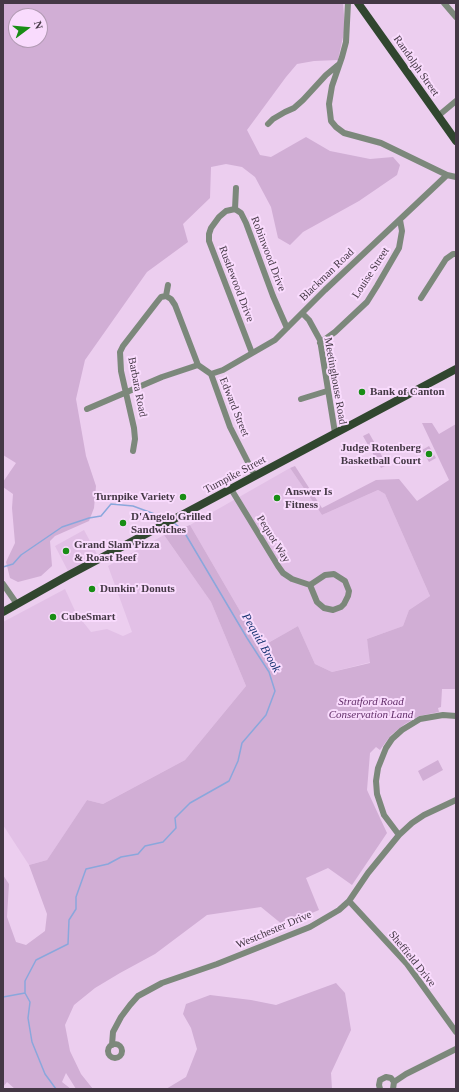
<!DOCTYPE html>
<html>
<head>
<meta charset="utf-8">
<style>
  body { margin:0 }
  #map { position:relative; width:459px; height:1092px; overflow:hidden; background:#ecceef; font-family:"Times New Roman",serif }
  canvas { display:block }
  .frame { position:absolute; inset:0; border:4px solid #443845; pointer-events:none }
  .north { position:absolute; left:8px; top:8px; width:40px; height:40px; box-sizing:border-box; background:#f9dbfd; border:1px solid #b19ab3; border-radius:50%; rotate:74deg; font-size:11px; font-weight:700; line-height:16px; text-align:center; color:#443845 }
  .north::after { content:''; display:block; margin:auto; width:14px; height:18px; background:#188d15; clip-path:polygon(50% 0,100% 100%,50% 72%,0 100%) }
</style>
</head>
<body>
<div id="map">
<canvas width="459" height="1092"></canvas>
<div class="frame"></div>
<div class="north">N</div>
</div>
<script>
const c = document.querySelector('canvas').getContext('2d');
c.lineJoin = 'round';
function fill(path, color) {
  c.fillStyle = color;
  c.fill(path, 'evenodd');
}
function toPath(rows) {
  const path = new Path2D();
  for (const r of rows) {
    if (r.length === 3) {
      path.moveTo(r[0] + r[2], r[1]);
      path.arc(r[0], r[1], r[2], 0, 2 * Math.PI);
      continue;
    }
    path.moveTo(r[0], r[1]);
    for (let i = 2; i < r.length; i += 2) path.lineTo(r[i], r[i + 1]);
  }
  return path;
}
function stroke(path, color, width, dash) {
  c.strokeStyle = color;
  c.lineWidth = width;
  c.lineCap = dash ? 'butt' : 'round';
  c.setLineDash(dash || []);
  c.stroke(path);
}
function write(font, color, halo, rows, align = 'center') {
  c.font = font + ' "Times New Roman",serif';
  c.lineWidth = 4;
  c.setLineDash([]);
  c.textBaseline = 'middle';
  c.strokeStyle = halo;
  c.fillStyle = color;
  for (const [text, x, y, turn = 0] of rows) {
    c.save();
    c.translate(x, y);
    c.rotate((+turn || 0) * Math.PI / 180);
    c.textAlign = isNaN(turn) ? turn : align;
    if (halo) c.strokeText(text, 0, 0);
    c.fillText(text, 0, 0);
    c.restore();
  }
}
fill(toPath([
  [290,468,322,515,378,490,385,494,430,596,409,610,403,626,367,639,371,662,332,672,315,664,298,626,261,647,190,525],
  [84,530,98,556,68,571,55,546],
  [164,535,211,602,246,686,185,760,103,804,87,800,47,860,29,865,3,825,3,622,65,589,76,613,91,632,107,629,123,636,132,632,108,566]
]), '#e2c0e6');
fill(toPath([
  [3,3,343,3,345,28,338,60,314,61,297,64,286,77,247,130,260,155,271,157,306,137,330,151,370,159,393,157,400,165,397,175,359,201,303,232,290,245,278,238,271,207,255,177,242,167,226,164,211,167,210,198,183,224,188,242,147,272,85,360,76,399,86,456,96,486,94,508,89,521,55,536,50,541,52,566,41,576,18,582,10,578,6,562,15,543,12,508,13,494,3,487,3,482,16,463,3,455],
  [16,16,40,16,40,40,16,40],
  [422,423,432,423,439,434,456,424,456,689,442,689,441,707,438,708,439,712,419,716,405,724,391,735,380,750,376,747,370,753,367,790,387,833,352,885,328,868,306,878,319,910,283,925,261,907,207,915,155,954,120,973,95,988,74,1005,65,1025,70,1051,81,1074,93,1089,76,1089,66,1073,62,1082,71,1089,15,1089,7,1082,3,1087,3,875,9,884,7,917,16,942,26,945,45,931,47,914,29,865,47,860,87,800,103,804,185,760,246,686,211,602,164,535,190,525,261,647,298,626,315,664,332,672,370,663,367,639,403,626,409,610,430,596,385,494,378,490,322,515,290,468,295,466,322,508,376,480,399,479,417,501,449,480],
  [369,433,387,465,381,468,363,436],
  [429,446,436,458,429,462,422,450],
  [438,760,443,770,423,781,418,771],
  [336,983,345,993,351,1030,331,1073,332,1089,166,1089,186,1077,197,1049,191,1028,183,1014,186,1004,210,995,251,1000,276,1005]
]), '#d1aed5');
stroke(toPath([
  [3,567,13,564,21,555,62,527,89,518,101,516,111,504,133,506,168,519],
  [3,997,25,993],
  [56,1089,45,1074,32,1042,28,1018,30,1002,25,993,25,981,36,960,68,944,69,920,76,909,76,897,86,869,108,864,121,857,138,854,145,846,163,842,176,828,175,818,190,803,229,781,238,761,242,743,266,715,275,691,269,672,247,638,183,530,173,522]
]), '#8aa7dc', 1.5);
stroke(toPath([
  [348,3,346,42,342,57,332,86,329,104,331,121,336,127,344,133,381,143,447,175,456,177],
  [444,3,456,17],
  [438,116,456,101],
  [268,124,273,119,285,112,294,108,303,100,326,75,338,65],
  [236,188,235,209,241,213,246,223,273,296,287,328],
  [235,209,226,211,219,217,211,228,209,234,209,241,252,353],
  [168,285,166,296,171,299,175,305,198,365,211,374,230,427,255,476],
  [421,298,446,259,453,254,456,254],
  [302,313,309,320,320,340,335,433],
  [320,343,335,332,367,302,377,286,399,248,402,231,400,220],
  [211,374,223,370,275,340,325,290,447,175],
  [301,399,327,391],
  [87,409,162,377,198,365],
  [133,451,135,439,134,428,121,371,120,352,123,346,157,302,161,297,166,296],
  [231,489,278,566,283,573,292,579,310,585,317,602,324,608,333,610,341,607,344,604,348,596,349,591,345,581,334,574,325,575,310,585],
  [3,584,17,604],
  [399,835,384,815,377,794,376,781,378,768,386,748,392,739,402,730,420,719,443,715,456,716],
  [349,901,407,964,456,1032],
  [115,1051,7],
  [112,1045,113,1032,121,1017,130,1005,138,996,162,983,217,964,310,927,339,910,349,901,368,873,399,835,412,823,424,815,456,800],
  [394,1082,406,1074,456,1049],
  [380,1089,379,1085,380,1080,386,1077,391,1078,394,1082,393,1089]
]), '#7c887b', 6);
stroke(toPath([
  [358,3,456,141],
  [3,612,67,576,456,369]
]), '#31462f', 8);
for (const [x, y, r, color] of [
  [362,392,4,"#188d15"],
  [429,454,4,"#188d15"],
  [183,497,4,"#188d15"],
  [277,498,4,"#188d15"],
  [123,523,4,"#188d15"],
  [66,551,4,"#188d15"],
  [92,589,4,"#188d15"],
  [53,617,4,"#188d15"]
]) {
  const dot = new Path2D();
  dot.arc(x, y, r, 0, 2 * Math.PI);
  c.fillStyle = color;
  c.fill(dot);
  stroke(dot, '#f9dbfd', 1.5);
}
write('11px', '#443845', '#f9dbfd', [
  ["Randolph Street",416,66,55],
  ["Robinwood Drive",268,254,69],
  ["Louise Street",371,273,-57],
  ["Blackman Road",327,275,-44],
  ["Rustlewood Drive",236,284,69],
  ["Meetinghouse Road",335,381,80],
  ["Barbara Road",137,387,79],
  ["Edward Street",234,407,68],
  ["Turnpike Street",235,475,-28],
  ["Pequot Way",273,539,58],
  ["Westchester Drive",274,930,-23],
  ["Sheffield Drive",412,959,51]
]);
write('bold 11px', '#443845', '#f9dbfd', [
  ["Bank of Canton",370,392],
  ["Judge Rotenberg",421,448,"right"],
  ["Basketball Court",421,461,"right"],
  ["Answer Is",285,492],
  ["Fitness",285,505],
  ["Turnpike Variety",175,497,"right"],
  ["D'Angelo Grilled",131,517],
  ["Sandwiches",131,530],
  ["Grand Slam Pizza",74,545],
  ["& Roast Beef",74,558],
  ["Dunkin' Donuts",100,589],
  ["CubeSmart",61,617]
], 'left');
write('italic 11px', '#622d69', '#f9dbfd', [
  ["Stratford Road",371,702],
  ["Conservation Land",371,715]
]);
write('italic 12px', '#143270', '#f9dbfd', [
  ["Pequid Brook",261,643,60]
]);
</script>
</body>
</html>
